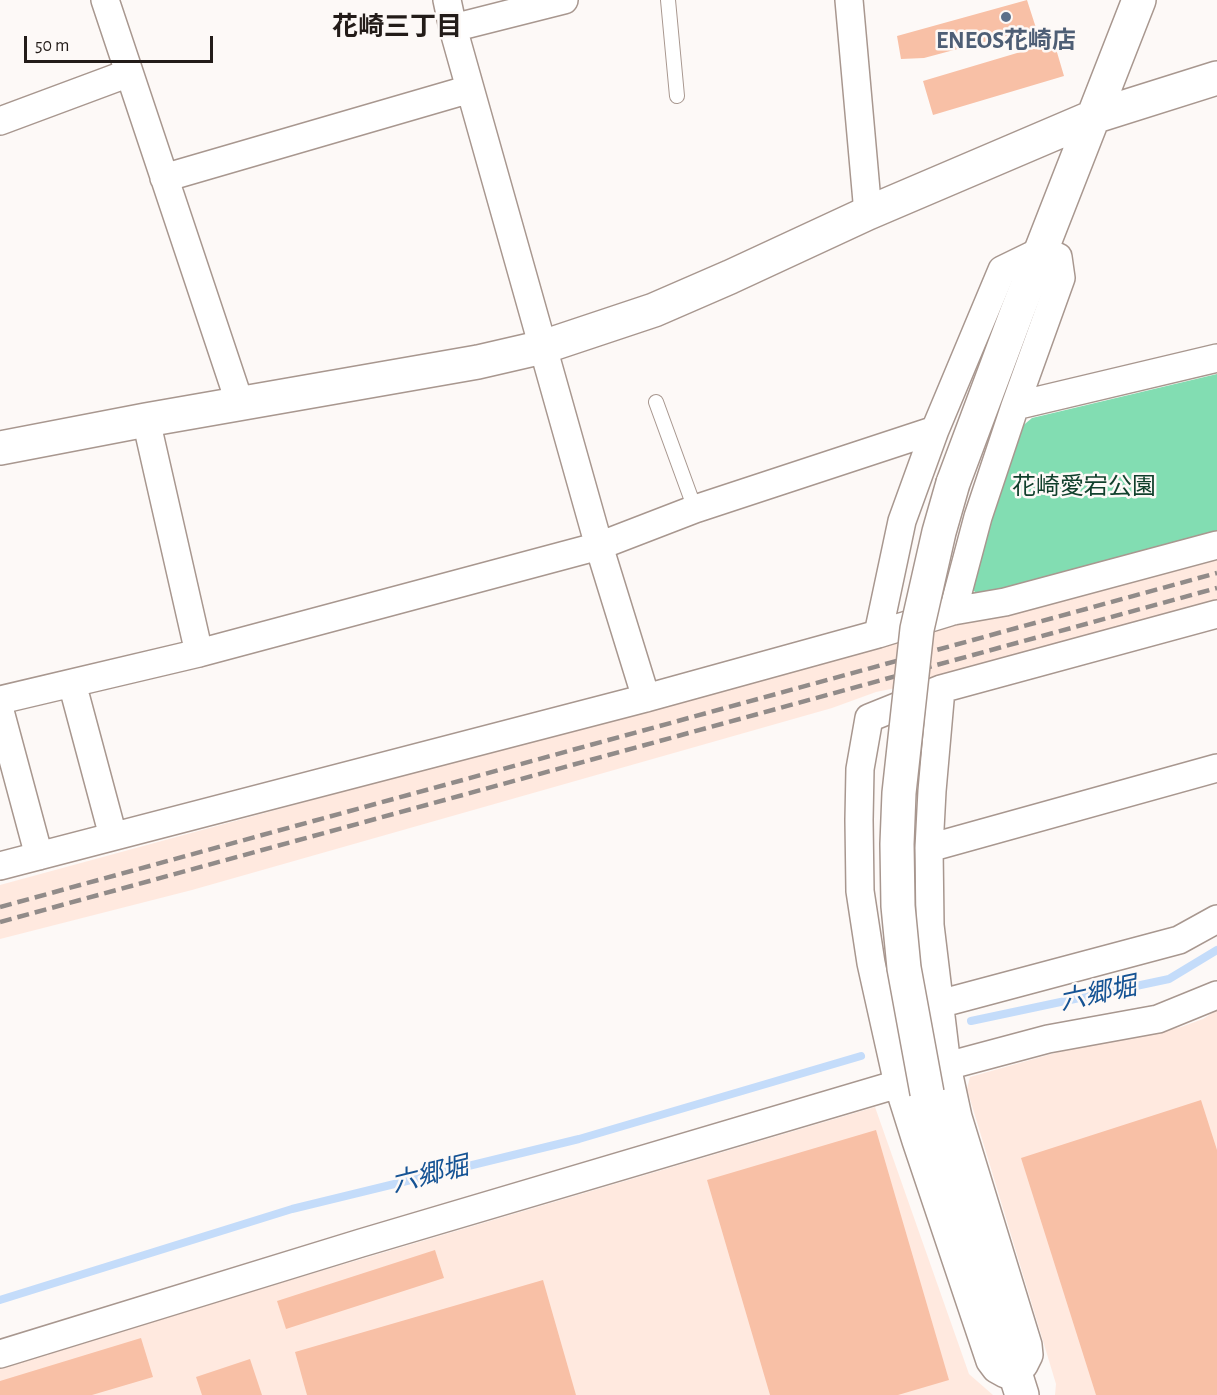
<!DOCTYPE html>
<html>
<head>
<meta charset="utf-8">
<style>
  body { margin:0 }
  #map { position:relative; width:1217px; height:1395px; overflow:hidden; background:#fdf9f7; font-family:"Alegreya Sans",sans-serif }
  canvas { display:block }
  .scale { position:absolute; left:24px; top:36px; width:189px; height:27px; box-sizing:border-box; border:3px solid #231c19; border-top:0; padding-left:8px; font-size:18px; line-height:21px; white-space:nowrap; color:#231c19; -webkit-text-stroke:4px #fdf9f7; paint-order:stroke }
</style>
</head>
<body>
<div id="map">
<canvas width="1217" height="1395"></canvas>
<div class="scale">50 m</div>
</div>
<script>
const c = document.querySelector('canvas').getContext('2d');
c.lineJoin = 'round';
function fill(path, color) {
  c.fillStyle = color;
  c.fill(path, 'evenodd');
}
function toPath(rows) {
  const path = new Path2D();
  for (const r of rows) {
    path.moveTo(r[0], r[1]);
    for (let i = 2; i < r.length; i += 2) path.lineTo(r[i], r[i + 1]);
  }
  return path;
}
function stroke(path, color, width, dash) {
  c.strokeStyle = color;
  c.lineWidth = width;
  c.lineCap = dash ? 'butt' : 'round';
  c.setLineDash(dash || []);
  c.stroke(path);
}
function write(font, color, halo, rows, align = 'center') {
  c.font = font + ' "Alegreya Sans","Noto Sans JP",sans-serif';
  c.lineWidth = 5;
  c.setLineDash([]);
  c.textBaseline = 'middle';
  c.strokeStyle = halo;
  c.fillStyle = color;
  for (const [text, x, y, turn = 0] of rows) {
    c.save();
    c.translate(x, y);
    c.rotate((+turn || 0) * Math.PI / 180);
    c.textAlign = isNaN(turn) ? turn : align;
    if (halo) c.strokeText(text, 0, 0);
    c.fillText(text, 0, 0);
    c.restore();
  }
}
fill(toPath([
  [1217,556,1217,606,955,676,876,692,832,708,192,890,0,939,0,885,867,649,878,641],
  [1217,1010,1217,1395,1055,1395,1056,1384,967,1089,970,1077,1062,1051,1181,1027,1203,1019],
  [875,1107,969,1374,993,1395,0,1395,0,1366]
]), '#ffe9df');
fill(toPath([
  [1217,374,1217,532,981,598,969,586,1020,428,1032,418]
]), '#82ddb2');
stroke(toPath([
  [971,1021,1169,979,1217,950],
  [0,1300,292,1209,579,1139,861,1056]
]), '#c4dcfa', 8);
fill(toPath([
  [1027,0,1036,28,924,58,901,59,897,36],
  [1054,42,1064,76,933,115,923,81],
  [1201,1100,1217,1150,1217,1395,1096,1395,1021,1158],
  [876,1130,949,1380,898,1395,770,1395,707,1180],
  [435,1250,444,1278,286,1329,277,1301],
  [543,1280,576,1395,307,1395,295,1352],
  [141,1338,153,1377,92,1395,0,1395,0,1381],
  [250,1359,262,1395,202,1395,196,1377]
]), '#f8c0a6');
const service = toPath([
  [668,0,677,96],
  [656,402,695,509]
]);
const minor = toPath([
  [105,0,240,404],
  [447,0,453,28,599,546,646,698],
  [849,0,868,213],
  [453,28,564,0],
  [0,121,129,73],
  [164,178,470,89],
  [1015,406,1217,358],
  [146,420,199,653],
  [878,634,902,521,935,430,1002,270,1041,251,1058,257,1061,278,1015,406,978,517,953,611],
  [72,683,113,836],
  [941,689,932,791,929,848,930,925,947,1066,958,1117,1028,1345,1029,1355,1024,1365,1016,1371,1005,1374,996,1369,990,1361,916,1141,898,1084,871,963,860,891,859,820,860,769,869,718,941,689,1217,614],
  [0,700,199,653,599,546,695,509,935,430],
  [0,711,39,856],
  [929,848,1217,768],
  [0,866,646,698,878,634,953,611,1005,602,1217,545],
  [939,1004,1179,940,1217,919],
  [0,1354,361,1243,898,1084,947,1066,1048,1039,1158,1019,1217,995]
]);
const tertiary = toPath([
  [0,448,146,420,478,362,543,347,654,310,730,277,868,213,1093,117,1217,78],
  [953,483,1017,312,1139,0],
  [927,1093,1022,1395]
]);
stroke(service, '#a8978f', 16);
stroke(minor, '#a8978f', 30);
stroke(tertiary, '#a8978f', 36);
stroke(service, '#fff', 14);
stroke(minor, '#fff', 27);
stroke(tertiary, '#fff', 33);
stroke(toPath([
  [0,907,1217,573],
  [0,922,1217,588]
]), '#918b89', 4.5, [12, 6]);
const tertiaryBridge = toPath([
  [927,1093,904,968,898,906,897,844,899,793,917,629,939,532,953,483]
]);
stroke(tertiaryBridge, '#a8978f', 36, []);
stroke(tertiaryBridge, '#fff', 33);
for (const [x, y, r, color] of [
  [1006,17,6,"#5c6f8a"]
]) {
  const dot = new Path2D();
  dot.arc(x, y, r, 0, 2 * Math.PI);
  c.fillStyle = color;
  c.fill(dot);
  stroke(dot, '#fdf9f7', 2);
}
write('bold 24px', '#4e5e75', '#fdf9f7', [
  ["ENEOS花崎店",1006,41]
]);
write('24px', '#11402c', '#fdf9f7', [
  ["花崎愛宕公園",1084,487]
]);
write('bold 26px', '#231c19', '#fdf9f7', [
  ["花崎三丁目",397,27]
]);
write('italic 26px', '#155394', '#fdf9f7', [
  ["六郷堀",1098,994,-12],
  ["六郷堀",430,1175,-14]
]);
</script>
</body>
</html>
